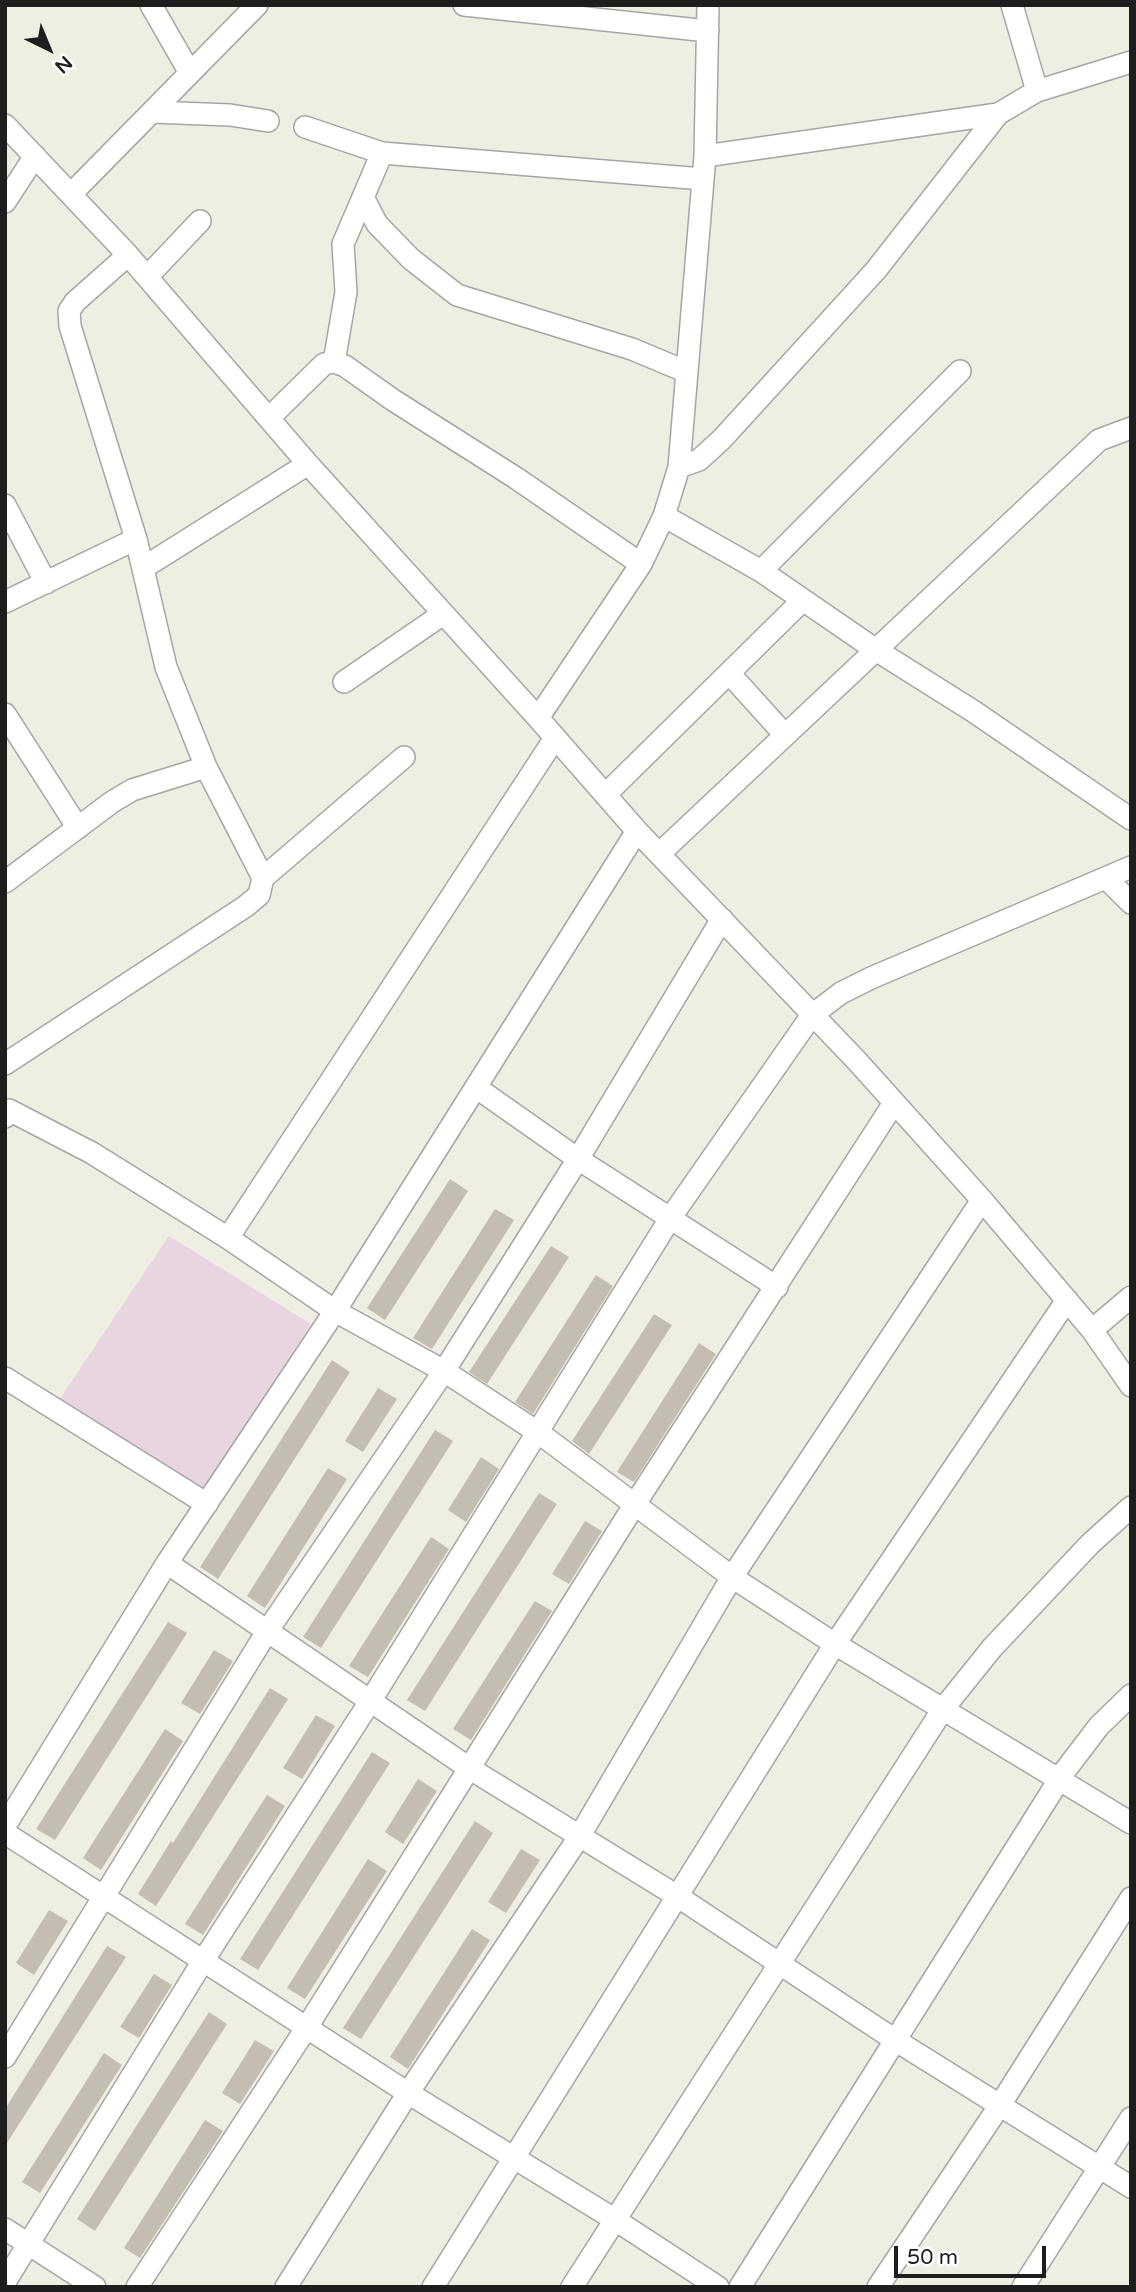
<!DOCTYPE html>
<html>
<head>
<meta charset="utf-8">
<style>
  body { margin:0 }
  #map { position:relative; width:1136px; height:2292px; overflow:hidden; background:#efeee3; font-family:"Varela Round",sans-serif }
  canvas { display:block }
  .frame { position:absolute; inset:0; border:7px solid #1e1e1e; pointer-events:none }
  .north { position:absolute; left:14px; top:14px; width:70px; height:70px; -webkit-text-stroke:5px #fff; paint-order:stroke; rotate:137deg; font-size:19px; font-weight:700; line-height:28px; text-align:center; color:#1e1e1e }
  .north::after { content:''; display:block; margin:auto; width:24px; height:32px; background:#1e1e1e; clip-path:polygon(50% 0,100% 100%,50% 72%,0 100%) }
  .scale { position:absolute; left:894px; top:2246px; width:152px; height:32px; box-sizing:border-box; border:4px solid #1e1e1e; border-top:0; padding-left:9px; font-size:21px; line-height:24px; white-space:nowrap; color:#1e1e1e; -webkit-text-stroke:5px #fff; paint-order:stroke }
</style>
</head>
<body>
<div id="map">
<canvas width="1136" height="2292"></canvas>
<div class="frame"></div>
<div class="north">N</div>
<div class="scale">50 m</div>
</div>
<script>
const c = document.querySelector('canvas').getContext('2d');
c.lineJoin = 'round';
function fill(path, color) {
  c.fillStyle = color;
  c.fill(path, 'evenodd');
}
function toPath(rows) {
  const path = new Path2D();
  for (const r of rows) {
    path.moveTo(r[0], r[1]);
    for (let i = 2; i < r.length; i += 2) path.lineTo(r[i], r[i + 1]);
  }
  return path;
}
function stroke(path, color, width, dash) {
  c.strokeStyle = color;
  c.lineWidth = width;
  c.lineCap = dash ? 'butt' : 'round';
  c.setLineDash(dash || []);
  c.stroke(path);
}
fill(toPath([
  [169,1236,311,1324,200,1496,56,1405]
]), '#e9d5e1');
fill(toPath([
  [450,1179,468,1191,385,1320,367,1308],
  [495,1209,514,1220,432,1349,413,1338],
  [551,1246,569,1257,487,1384,469,1372],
  [596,1275,613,1286,533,1414,515,1402],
  [654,1314,672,1325,589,1454,572,1441],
  [699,1343,716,1354,634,1482,617,1472],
  [332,1360,350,1372,218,1579,200,1567],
  [378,1388,397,1399,363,1452,345,1441],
  [435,1430,453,1441,321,1648,303,1637],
  [481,1457,499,1469,466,1522,448,1510],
  [328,1468,347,1479,265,1608,247,1596],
  [539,1493,557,1504,425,1711,407,1700],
  [585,1521,602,1531,569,1584,552,1574],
  [431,1537,449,1549,368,1677,349,1666],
  [535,1601,552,1611,471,1740,453,1729],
  [168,1622,187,1633,55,1840,36,1829],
  [214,1650,233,1661,200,1714,181,1703],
  [270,1688,288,1699,156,1906,138,1894,171,1841,173,1843],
  [316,1715,335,1726,302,1779,283,1768],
  [165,1729,183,1741,101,1870,83,1858],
  [372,1752,390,1763,258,1970,240,1959],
  [418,1779,437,1791,403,1844,385,1832],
  [267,1795,285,1806,203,1935,185,1924],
  [475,1821,493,1833,361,2039,343,2028],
  [521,1849,540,1860,506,1913,488,1902],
  [368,1859,387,1871,305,1999,287,1988],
  [49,1910,68,1921,34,1975,16,1963],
  [472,1929,490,1940,408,2069,390,2057],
  [107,1946,126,1957,5,2146,5,2109],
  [154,1974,172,1985,139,2038,120,2027],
  [209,2012,227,2024,95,2231,77,2219],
  [255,2040,274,2051,240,2104,222,2093],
  [104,2053,122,2065,40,2193,22,2182],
  [205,2120,223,2131,140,2258,124,2248]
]), '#c4bdb2');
const minor = toPath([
  [151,5,190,73],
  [464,5,708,31],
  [1012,5,1037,91],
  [152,112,230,115,268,121],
  [5,125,128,255,308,464,538,718,637,831,857,1061,982,1200,1092,1330,1131,1386],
  [305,127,382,153,703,179],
  [705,156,998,114],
  [72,193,257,5],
  [363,197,377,224,411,259,457,295,632,349,687,372],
  [5,202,35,156],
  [128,255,75,302,69,311,70,326,136,539],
  [147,277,200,221],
  [334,362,346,292,343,244,382,153],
  [269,418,324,364,334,362,345,366,393,400,516,478,641,564],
  [679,467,699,460,722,439,876,270,998,114,1037,91,1131,62],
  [5,505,46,583],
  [664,516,761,571,876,650,973,711,1131,819],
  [143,568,308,464],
  [761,571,960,371],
  [5,602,136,539,166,667,206,767,263,878,259,895,246,906,5,1064],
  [729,673,785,735],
  [344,682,443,614],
  [5,714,78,828],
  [538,718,641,564,664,516,679,467,705,156,708,5],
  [605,795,803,600],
  [659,854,1099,440,1131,428],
  [263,878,404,757],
  [1106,878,1131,903],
  [5,882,112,802,132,790,206,767],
  [477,1088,578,1159,777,1287],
  [5,1117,9,1110,92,1153,228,1238,335,1311,444,1371,539,1433,732,1577,835,1644,1131,1823],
  [228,1238,555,738],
  [1092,1330,1131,1297],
  [5,1378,207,1504],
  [167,1563,469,1768,677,1896,895,2040,1131,2187],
  [5,1826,167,1563,335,1311,637,831],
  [5,1833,408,2093,614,2219,718,2287],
  [5,2057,268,1630,444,1371,578,1159,722,919],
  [5,2229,95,2287],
  [5,2282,203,1961,371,1700,671,1217,812,1015,841,993,871,978,1131,867],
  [137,2287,307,2027,635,1504,894,1103],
  [286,2287,408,2093,579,1837,732,1577,982,1200],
  [433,2287,835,1644,1067,1300],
  [572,2287,943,1709,992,1648,1090,1544,1131,1507],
  [740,2287,1064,1772,1099,1726,1131,1695],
  [878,2287,1000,2105,1131,1898],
  [1023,2287,1131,2118]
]);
stroke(minor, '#a5a5a5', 24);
stroke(minor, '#fff', 21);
</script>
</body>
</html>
